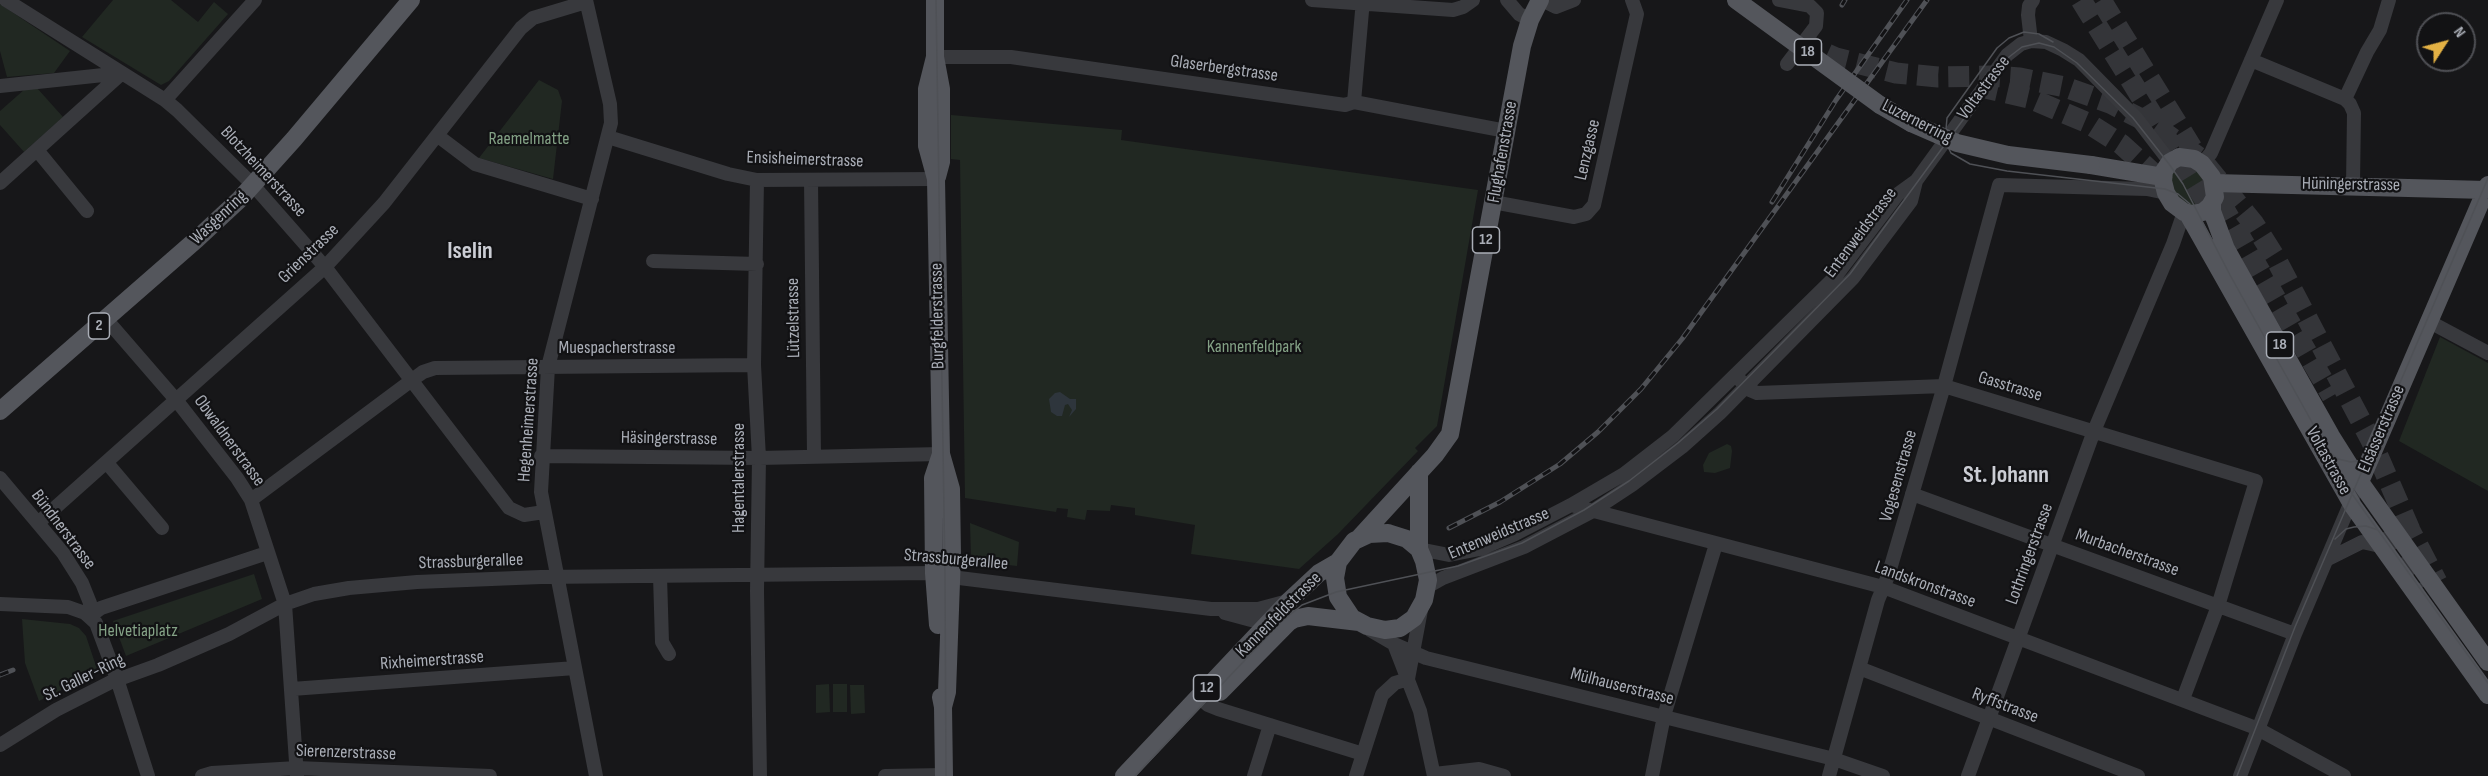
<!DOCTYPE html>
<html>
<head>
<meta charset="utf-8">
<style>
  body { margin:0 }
  #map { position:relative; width:2488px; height:776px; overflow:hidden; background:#171719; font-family:"Sofia Sans Condensed",sans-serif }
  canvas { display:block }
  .north { position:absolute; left:2416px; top:12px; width:60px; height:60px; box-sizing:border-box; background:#121214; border:2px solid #4f5055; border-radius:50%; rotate:54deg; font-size:16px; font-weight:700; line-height:24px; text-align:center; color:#aaaeb7 }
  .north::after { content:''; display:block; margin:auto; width:21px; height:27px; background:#e3b144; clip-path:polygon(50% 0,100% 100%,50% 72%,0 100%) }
</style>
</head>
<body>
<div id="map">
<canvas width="2488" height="776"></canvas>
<div class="north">N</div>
</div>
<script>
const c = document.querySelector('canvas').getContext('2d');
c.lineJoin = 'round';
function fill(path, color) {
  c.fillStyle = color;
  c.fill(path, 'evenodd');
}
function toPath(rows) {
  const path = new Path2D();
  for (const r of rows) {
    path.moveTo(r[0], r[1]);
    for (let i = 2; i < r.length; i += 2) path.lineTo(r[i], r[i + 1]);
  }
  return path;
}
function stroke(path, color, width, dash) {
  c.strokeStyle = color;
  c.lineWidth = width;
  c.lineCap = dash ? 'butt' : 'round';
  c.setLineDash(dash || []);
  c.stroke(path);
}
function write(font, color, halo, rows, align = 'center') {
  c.font = font + ' "Sofia Sans Condensed",sans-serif';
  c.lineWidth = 4.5;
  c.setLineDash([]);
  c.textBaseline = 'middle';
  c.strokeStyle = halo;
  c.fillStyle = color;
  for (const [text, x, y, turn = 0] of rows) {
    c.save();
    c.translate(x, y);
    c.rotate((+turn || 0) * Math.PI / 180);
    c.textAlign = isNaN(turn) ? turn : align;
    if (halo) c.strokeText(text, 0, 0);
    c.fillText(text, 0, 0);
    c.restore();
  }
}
fill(toPath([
  [113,0,171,0,198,22,214,2,228,14,169,81,161,85,82,37],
  [0,4,70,51,54,73,7,77,0,51],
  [539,80,558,90,562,101,553,179,479,158],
  [37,88,63,117,24,152,0,125,0,111,25,89],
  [951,115,1122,130,1121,140,1478,190,1437,426,1415,448,1418,451,1338,534,1299,569,1191,554,1195,525,1135,515,1135,508,1111,505,1110,511,1087,510,1085,520,1067,517,1068,509,1057,508,1056,512,965,498,960,160,951,159],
  [2181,164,2192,166,2202,175,2208,193,2204,202,2194,206,2184,203,2175,193,2171,182,2172,172],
  [2440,337,2488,363,2488,491,2399,441],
  [1727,444,1731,446,1732,451,1730,468,1715,473,1704,472,1703,465,1709,453],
  [970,523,1019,542,1017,566,974,561,971,557],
  [254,574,262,599,126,656,113,621],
  [22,619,70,624,79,628,86,636,98,672,39,701,25,663],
  [829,684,830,712,816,713,816,685],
  [833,684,847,684,847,712,833,712],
  [850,685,864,685,865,713,851,714]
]), '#212822');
fill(toPath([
  [1060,392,1070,399,1076,399,1076,409,1069,417,1072,410,1068,404,1065,405,1062,416,1057,416,1051,412,1049,399,1055,393]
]), '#2e353c');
stroke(toPath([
  [2081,0,2218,221],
  [2101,0,2192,148],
  [1799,41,1836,58,1896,73,1938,77,1990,76,2020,78,2065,87,2110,103,2155,126,2200,158,2254,224,2276,259,2371,440,2410,530],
  [1977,86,2029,98,2088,123,2121,144,2166,185],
  [2219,200,2332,396],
  [2404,519,2437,582],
  [2387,530,2420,589]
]), '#343539', 21, [21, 10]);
stroke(toPath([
  [6,0,165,100,177,110,253,185,325,267,509,508,524,515,544,512],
  [586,0,610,104,611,123,548,367,541,492,596,776],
  [1312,0,1453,10,1463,7,1473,0],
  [1507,0,1519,14,1530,20],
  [1542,0,1556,7,1574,0],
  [1779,0,1810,6,1817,13,1816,26,1787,64],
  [2031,41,2028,15,2029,6,2033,0],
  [935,57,1011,57,1345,105,1354,102,1506,131],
  [2251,60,2345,99,2350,104,2354,113,2353,185],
  [0,86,122,73],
  [2345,99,2367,52,2380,30,2389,0],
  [165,100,255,0],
  [1354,102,1363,0],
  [438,136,475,164,592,199],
  [608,137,728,174,757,180,936,179],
  [37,150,87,211],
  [2202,164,2211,153,2277,0],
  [757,180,754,365,759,458,757,591,760,776],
  [811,180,814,456],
  [0,183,122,73],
  [1493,202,1574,217,1586,214,1594,205,1637,14,1632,0],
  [653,261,757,264],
  [106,319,177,401,237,478,251,500,285,604,297,776],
  [2428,321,2488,353],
  [1736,376,1750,390,1757,393,1944,386,2256,481,2218,606,2183,699],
  [541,456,759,458,941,454],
  [107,463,162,528],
  [0,478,63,553,82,583,90,603,90,616],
  [1912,494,2295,634],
  [251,500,412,380,423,372,435,368,754,365],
  [1571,505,1883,587,2256,728,2344,776],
  [38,523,325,267,384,203,521,28,533,18,586,2],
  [1419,549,1449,555,1480,549,1515,534,1571,505,1624,474,1673,436,1835,277,1898,194,1916,181],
  [2328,559,2362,542,2380,546],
  [660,576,662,642,669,654],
  [1427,587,1443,578,1524,547,1591,512,1632,485,1682,447,1720,413,1853,278,1911,201,1916,181,1945,141,2007,55,2021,44,2031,41,2046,42,2063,50,2079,60,2137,119,2170,162],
  [0,604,68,607,85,613,96,623,117,679,148,776],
  [1225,613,1251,620,1276,623],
  [90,616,101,608,267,553],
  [1370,630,1394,644,1426,658,1834,759,1883,776],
  [1394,644,1420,711,1434,776],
  [1859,668,2138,776],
  [1408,679,1421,610],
  [292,689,575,668],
  [1199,697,1208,705,1218,709,1363,754],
  [0,745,56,710,111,682,158,665,229,634,285,604,314,594,349,588,417,582,541,577,934,573,951,577,1211,609,1258,609,1288,601],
  [1434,774,1479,769,1504,776],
  [202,776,212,773,297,768,490,776],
  [885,776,944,775],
  [1254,776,1270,725],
  [1356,776,1382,695,1395,683,1408,679],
  [1652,776,1664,716,1716,544],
  [1829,776,1878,600,1888,576,1944,386,1999,185,2147,189,2166,193],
  [1968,776,2094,431,2173,244,2184,212],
  [2240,776,2295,634,2353,497]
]), '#38393d', 14);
stroke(toPath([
  [935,0,935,57,941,89,941,162,937,177],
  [935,57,927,89,927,146,936,179,941,454,951,489,952,555,947,692,943,707],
  [1880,105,1911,123],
  [2179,157,2194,159,2202,164,2212,177,2215,197,2210,206,2203,212,2192,214,2184,212,2172,203,2166,193,2163,181,2164,171,2170,162,2179,157],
  [2091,165,2163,177],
  [2214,183,2486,190],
  [2212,204,2212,211,2226,249,2331,436,2360,482,2488,662],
  [2188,214,2353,506,2488,695],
  [0,411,197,239,240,199,294,139,411,0],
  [2360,482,2488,185],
  [1388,533,1407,539,1419,549,1424,561,1428,580,1424,600,1414,618,1400,628,1385,630,1367,626,1352,618,1338,597,1335,578,1338,562,1354,541,1369,534,1388,533],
  [1360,537,1435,455,1450,434,1522,46,1530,20,1540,0],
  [1419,549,1419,472],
  [938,625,934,573,933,478,941,454],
  [1220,692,1289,622,1294,619,1308,616,1359,622],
  [941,697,943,707,944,776],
  [1124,776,1290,600,1319,573,1338,562]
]), '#54565c', 18);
stroke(toPath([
  [936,0,945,575,946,776],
  [2053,42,2039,34,2024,32,2009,38,1997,48,1947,118,1945,141,1951,153,1970,164,2007,171,2165,189,2178,194,2190,204],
  [2329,452,2338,459,2351,462,2362,460,2372,454],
  [2335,539,2346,529,2354,527,2366,526,2378,530],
  [1135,776,1281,622,1302,605,1336,592,1458,566,1522,543,1584,510,1629,481,1678,443,1717,409,1850,274,2009,57,2022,47,2039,43,2054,47,2077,63,2133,118,2169,164,2183,184,2230,275,2352,494,2488,683],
  [2237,776,2295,627,2488,178]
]), '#4f5156', 1.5);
const rail = toPath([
  [1842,5,1845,0],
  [1772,202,1836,100,1907,0],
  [1449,528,1500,502,1560,464,1598,432,1641,389,1682,339,1927,0],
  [0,675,13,670]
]);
stroke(rail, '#4f5156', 5);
stroke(rail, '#121214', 3, [9]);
stroke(toPath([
  [1736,0,1880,105],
  [1911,123,1957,143,2008,155,2091,165]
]), '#54565c', 18);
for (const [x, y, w] of [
  [1808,52,27],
  [1486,240,27],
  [99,326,21],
  [2280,345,27],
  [1207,688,27]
]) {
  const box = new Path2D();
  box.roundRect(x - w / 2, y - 13, w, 26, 4.5);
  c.fillStyle = '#121214';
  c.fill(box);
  stroke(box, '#aaaeb7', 1.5);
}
write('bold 16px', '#aaaeb7', null, [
  ["18",1808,52],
  ["12",1486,240],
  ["2",99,326],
  ["18",2280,345],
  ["12",1207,688]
]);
write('18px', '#aaaeb7', '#121214', [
  ["Glaserbergstrasse",1224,69,8],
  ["Voltastrasse",1984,88,-53],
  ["Luzernerring",1917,122,27],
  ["Lenzgasse",1588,150,-77],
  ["Flughafenstrasse",1503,152,-80],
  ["Ensisheimerstrasse",805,160,2],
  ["Blotzheimerstrasse",263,172,47],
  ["Hüningerstrasse",2351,185,1],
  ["Wasgenring",219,218,-43],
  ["Entenweidstrasse",1861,233,-53],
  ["Grienstrasse",309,254,-44],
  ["Burgfelderstrasse",938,316,-91],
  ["Lützelstrasse",794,318,-91],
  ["Muespacherstrasse",617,348],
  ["Gasstrasse",2010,387,17],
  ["Hegenheimerstrasse",529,420,-86],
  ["Elsässerstrasse",2382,429,-67],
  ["Häsingerstrasse",669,439,1],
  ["Obwaldnerstrasse",229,441,54],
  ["Voltastrasse",2328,461,61],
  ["Vogesenstrasse",1899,476,-74],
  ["Hagentalerstrasse",739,478,-90],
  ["Bündnerstrasse",63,530,53],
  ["Entenweidstrasse",1499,534,-23],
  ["Murbacherstrasse",2127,553,20],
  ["Lothringerstrasse",2030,554,-70],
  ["Strassburgerallee",956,560,5],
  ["Strassburgerallee",471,562,-2],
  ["Landskronstrasse",1925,585,20],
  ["Kannenfeldstrasse",1279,615,-45],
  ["Rixheimerstrasse",432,661,-4],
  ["St. Galler-Ring",84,678,-26],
  ["Mülhauserstrasse",1622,687,14],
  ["Ryffstrasse",2005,706,21],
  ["Sierenzerstrasse",346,753,2]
]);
write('18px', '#83a185', '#121214', [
  ["Raemelmatte",529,139],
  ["Kannenfeldpark",1254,347],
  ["Helvetiaplatz",138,631]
]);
write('bold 24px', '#cbcdd4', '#121214', [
  ["Iselin",470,252],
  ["St. Johann",2006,476]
]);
</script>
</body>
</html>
